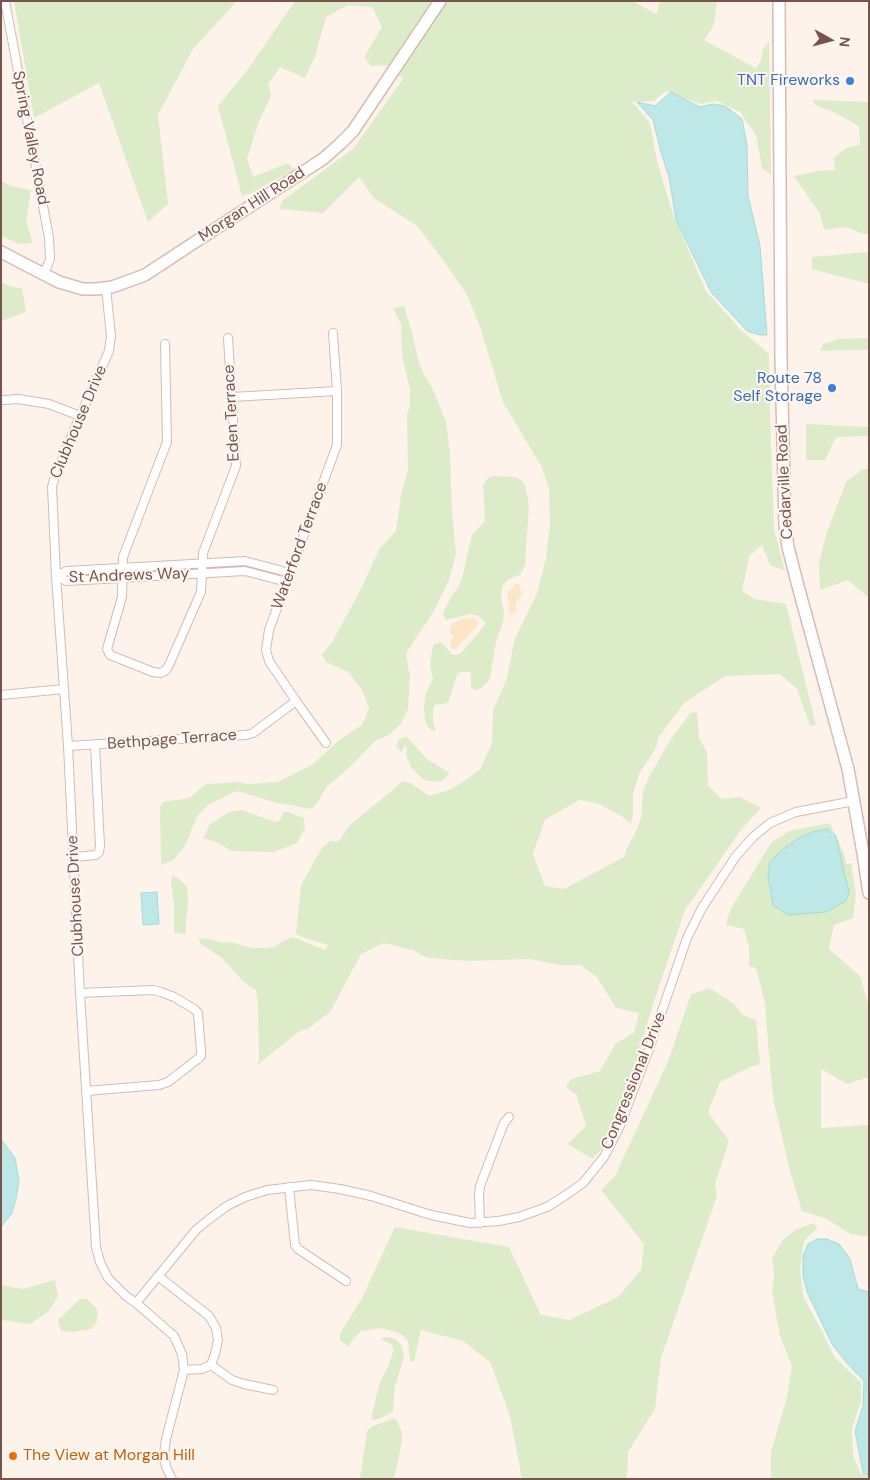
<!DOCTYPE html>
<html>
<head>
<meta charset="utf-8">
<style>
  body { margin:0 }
  #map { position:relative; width:870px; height:1480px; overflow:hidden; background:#fdf3eb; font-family:"DM Sans",sans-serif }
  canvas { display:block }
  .frame { position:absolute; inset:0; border:2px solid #7a544c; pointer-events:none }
  .north { position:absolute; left:805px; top:15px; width:50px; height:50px; -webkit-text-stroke:4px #fff7f2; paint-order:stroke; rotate:97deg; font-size:14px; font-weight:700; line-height:20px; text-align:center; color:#7a544c }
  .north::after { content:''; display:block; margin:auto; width:18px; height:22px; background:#7a544c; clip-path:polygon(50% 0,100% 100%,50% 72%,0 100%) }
</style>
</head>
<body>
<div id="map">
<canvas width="870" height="1480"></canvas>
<div class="frame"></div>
<div class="north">N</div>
</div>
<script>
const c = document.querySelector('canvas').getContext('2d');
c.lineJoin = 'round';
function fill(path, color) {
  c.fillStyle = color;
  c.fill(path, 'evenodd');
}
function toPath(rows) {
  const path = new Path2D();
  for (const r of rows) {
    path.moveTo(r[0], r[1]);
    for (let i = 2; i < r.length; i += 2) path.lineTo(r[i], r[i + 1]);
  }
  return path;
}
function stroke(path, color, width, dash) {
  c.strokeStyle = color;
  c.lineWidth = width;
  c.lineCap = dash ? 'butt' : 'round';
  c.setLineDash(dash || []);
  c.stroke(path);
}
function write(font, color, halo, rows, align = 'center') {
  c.font = font + ' "DM Sans",sans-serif';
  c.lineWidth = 4;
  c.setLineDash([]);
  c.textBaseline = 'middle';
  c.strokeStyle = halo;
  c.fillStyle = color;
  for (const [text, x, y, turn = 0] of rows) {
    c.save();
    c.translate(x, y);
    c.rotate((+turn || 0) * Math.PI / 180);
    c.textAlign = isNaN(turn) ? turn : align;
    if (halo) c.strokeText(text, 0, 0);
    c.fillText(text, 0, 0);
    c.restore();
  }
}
fill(toPath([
  [14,1,237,1,193,49,158,115,168,204,148,222,99,83,34,118],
  [295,1,632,1,657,14,660,1,717,1,714,25,704,40,756,68,761,60,764,47,769,42,771,175,762,168,756,135,740,112,717,101,700,104,666,91,654,101,632,102,650,123,657,161,673,214,706,291,741,330,769,354,770,415,774,529,785,571,770,565,762,545,749,556,742,591,755,599,786,604,816,725,810,726,797,689,780,674,725,676,684,703,658,738,657,746,639,774,633,794,633,812,631,824,623,817,597,803,579,800,545,820,533,854,545,886,564,889,624,857,627,848,634,836,641,818,643,792,648,779,669,742,690,713,697,712,699,738,707,752,708,786,722,799,740,797,761,808,741,830,685,910,653,1004,639,1054,615,1118,601,1150,592,1159,568,1144,586,1126,576,1094,566,1087,571,1079,600,1071,616,1043,634,1033,639,1013,616,1008,597,977,580,965,559,965,530,959,468,961,428,958,412,950,384,943,361,954,330,1012,308,1029,301,1030,256,1066,259,1060,258,1003,256,990,244,982,222,958,201,944,198,938,209,939,222,943,231,942,251,948,267,948,274,947,283,941,293,937,325,950,328,945,299,936,296,933,301,885,322,848,330,841,339,841,350,825,402,782,409,782,428,795,432,795,452,789,480,770,492,743,493,711,507,678,514,641,537,593,546,558,550,523,549,488,541,466,503,402,480,327,467,295,441,257,417,226,374,198,359,177,323,213,279,209,283,200,353,149,403,79,387,65,371,66,364,57,382,27,372,7,348,5,326,17,315,57,305,78,280,67,268,84,271,96,258,124,247,159,253,177,288,163,294,169,254,192,242,196,218,106,246,72],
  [813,100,869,102,869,234,863,234,846,227,824,230,820,214,794,176,818,171,835,170,834,158,846,148,860,145,859,126,835,113,815,105],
  [1,181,11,186,31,190,26,221,33,243,18,244,1,236],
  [869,252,869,284,812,269,812,257],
  [1,282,12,287,22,288,26,312,1,321],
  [404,306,413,336,418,360,424,375,432,387,446,422,450,454,452,511,456,554,449,580,434,611,406,653,410,677,408,709,401,724,390,734,383,738,377,739,352,765,327,787,314,807,308,809,293,805,277,803,237,791,209,804,197,816,185,846,173,860,161,865,160,807,163,802,189,798,206,784,238,782,248,784,277,782,313,764,338,741,362,725,369,708,362,690,348,672,326,662,322,654,331,644,358,595,380,548,396,531,401,495,408,470,407,415,410,406,410,390,402,355,401,324,393,308],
  [869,338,869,350,820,351,823,344,839,339],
  [806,424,869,427,869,436,836,437,825,460,806,460],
  [869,468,869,598,848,580,820,590,819,563,826,535,846,482,862,470],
  [494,476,515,477,520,479,525,485,529,505,525,565,520,575,507,580,502,587,501,599,504,612,503,622,496,641,490,678,486,684,481,688,477,690,473,689,471,687,471,676,470,672,460,672,457,675,448,703,435,705,433,711,433,720,436,731,432,731,427,726,425,720,424,708,425,695,433,679,430,666,433,645,440,642,444,645,452,655,457,655,462,652,484,626,485,622,478,616,471,614,446,620,444,617,443,613,452,595,458,588,462,578,472,535,484,522,485,516,483,486,488,478],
  [406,736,428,760,450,773,442,781,433,782,423,779,411,768,406,755,407,746,406,745,403,748,402,752,396,747,398,740],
  [242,810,275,822,280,820,284,812,288,812,304,818,305,828,297,843,274,852,232,851,218,843,203,838,210,824,229,812],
  [830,823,845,856,846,864,851,863,856,895,853,918,834,925,829,949,860,976,869,1007,869,1077,847,1084,821,1069,821,1128,869,1125,869,1237,850,1234,827,1219,802,1211,790,1171,774,1103,770,1067,765,1003,756,968,749,966,749,947,744,929,726,925,730,910,771,843,789,831],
  [172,876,178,878,187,887,188,904,186,923,186,934,174,933,174,904,171,883],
  [710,988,734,1004,743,1015,756,1020,760,1064,751,1067,720,1082,708,1112,729,1141,715,1184,717,1196,661,1358,655,1409,628,1452,627,1479,522,1479,510,1416,490,1362,463,1341,421,1330,414,1362,410,1361,408,1341,401,1334,383,1328,361,1331,352,1341,348,1347,340,1340,340,1333,362,1298,395,1227,509,1247,541,1315,569,1320,618,1297,641,1270,644,1244,601,1190,615,1176,669,1059,691,994],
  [814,1223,817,1228,804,1241,800,1269,804,1299,819,1325,835,1358,861,1382,861,1402,852,1428,853,1455,861,1474,869,1477,869,1479,771,1479,771,1452,787,1397,792,1366,780,1336,772,1291,774,1275,772,1258,783,1240,795,1230],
  [55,1280,58,1296,48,1312,30,1324,1,1320,1,1285,23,1289],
  [80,1299,87,1299,96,1308,98,1313,96,1323,91,1329,73,1332,61,1331,58,1320],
  [390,1337,397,1340,402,1347,404,1357,395,1386,393,1412,376,1420,371,1419,379,1385,389,1364,394,1349,391,1344,382,1340,382,1338],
  [395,1418,402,1431,402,1441,394,1479,360,1479,367,1431,371,1427]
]), '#ddecc8');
fill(toPath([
  [516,583,519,584,522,595,516,602,516,612,510,615,508,609,509,605,507,594],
  [465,618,476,619,479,623,459,646,455,649,452,649,450,644,454,636,450,633,450,628,453,623]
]), '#fde6c5');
const water = toPath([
  [671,92,700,107,713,104,725,106,742,119,747,145,748,196,760,246,767,335,760,335,747,331,711,292,676,220,669,177,661,152,653,120,637,102,655,106,671,92],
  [827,829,836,836,849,892,846,901,826,912,788,915,773,905,768,876,770,862,781,851,799,838,812,832,827,829],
  [157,892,159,924,143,925,141,893,157,892],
  [1,1139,15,1158,19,1180,16,1199,12,1213,1,1227,1,1139],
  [817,1239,827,1239,839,1244,850,1259,858,1289,869,1292,869,1476,863,1473,855,1431,863,1406,864,1381,846,1362,832,1344,807,1292,803,1275,803,1256,808,1244,817,1239]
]);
fill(water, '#bde8e7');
stroke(water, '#a3dad9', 1);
const minor = toPath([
  [5,1,49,238,50,259,44,274],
  [106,288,111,336,109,351,80,416,55,476,52,487,56,576,68,746,80,993,96,1247,100,1262,108,1278,126,1296,136,1303,174,1336,182,1354,184,1370,166,1439,164,1454,166,1467,172,1479],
  [165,344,167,442,123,557,122,597,107,649,110,655,153,672,161,673,166,670,169,665,201,592,203,553,236,466,228,338],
  [232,397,337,391],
  [4,400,18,399,49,404,80,416],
  [56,576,67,571,245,561,290,573],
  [56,576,67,581,245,571,287,582],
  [1,695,64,689],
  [326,743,296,701,269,661,266,650,269,630,337,445,337,391,333,333],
  [68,746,246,735,253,733,296,701],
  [74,857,96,855,99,852,100,846,95,745],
  [80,993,153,990,161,992,174,997,194,1009,198,1013,201,1051,201,1056,199,1058,168,1082,159,1085,86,1091],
  [289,1187,295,1245,298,1249,346,1281],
  [480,1223,479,1195,480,1186,504,1123,509,1117],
  [158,1276,209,1316,216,1328,218,1340,215,1354,211,1365,202,1369,184,1370],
  [136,1303,196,1230,208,1220,227,1206,245,1197,267,1190,311,1185,340,1189,371,1196,431,1215,470,1223,499,1221,519,1217,547,1207,566,1195,583,1183,604,1157,619,1128,649,1049,687,938,702,908,736,856,753,837,770,823,796,812,854,801],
  [211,1365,232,1380,244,1384,273,1390]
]);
const secondary = toPath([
  [779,1,781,359,785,525,788,547,798,586,848,769,863,853,869,893],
  [1,252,59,282,83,289,96,289,112,287,145,275,189,246,323,159,340,144,353,131,440,1]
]);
stroke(minor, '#d3bbb2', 10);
stroke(secondary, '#d8bbb2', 14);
stroke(minor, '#fff', 8);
stroke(secondary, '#fff', 11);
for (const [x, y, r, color] of [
  [850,81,5,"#3f7fe0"],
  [832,388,5,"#3f7fe0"],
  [13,1456,5,"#e8710a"]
]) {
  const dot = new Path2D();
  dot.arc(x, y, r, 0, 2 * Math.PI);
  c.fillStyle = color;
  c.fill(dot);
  stroke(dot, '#fff7f2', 2);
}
write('16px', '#366cbe', '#fff7f2', [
  ["TNT Fireworks",840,81],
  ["Route 78",822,379],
  ["Self Storage",822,397]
], 'right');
write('16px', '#7a544c', '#fff7f2', [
  ["Spring Valley Road",30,138,79],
  ["Morgan Hill Road",252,205,-33],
  ["Eden Terrace",232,413,-93],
  ["Clubhouse Drive",79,422,-67],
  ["Cedarville Road",785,482,-93],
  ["Waterford Terrace",300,546,-70],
  ["St Andrews Way",129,576,-2],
  ["Bethpage Terrace",172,740,-4],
  ["Clubhouse Drive",76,896,-93],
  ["Congressional Drive",634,1081,-68]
]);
write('16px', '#c56008', '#fff7f2', [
  ["The View at Morgan Hill",23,1456]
], 'left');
</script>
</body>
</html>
